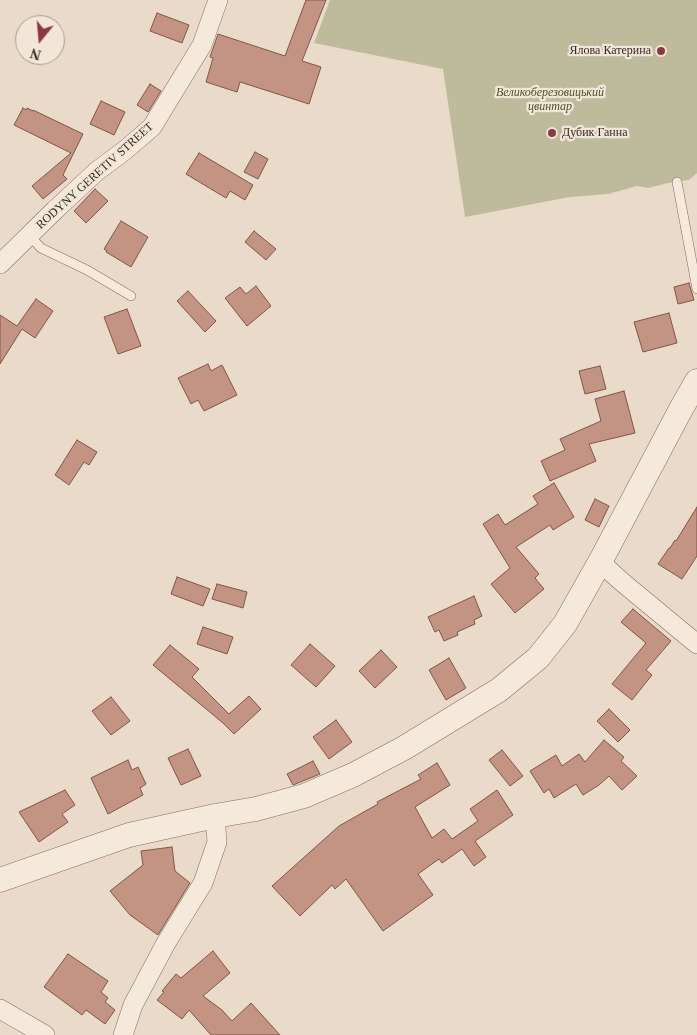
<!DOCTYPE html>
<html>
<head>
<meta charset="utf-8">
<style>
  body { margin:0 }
  #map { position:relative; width:697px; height:1035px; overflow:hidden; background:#eadac9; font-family:"Times New Roman",serif }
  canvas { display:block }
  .north { position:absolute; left:15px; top:15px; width:50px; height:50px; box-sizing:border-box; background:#f2e6d8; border:1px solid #a79a8f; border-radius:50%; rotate:197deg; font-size:14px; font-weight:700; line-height:20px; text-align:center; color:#362822 }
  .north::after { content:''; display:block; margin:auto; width:18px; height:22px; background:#8c3746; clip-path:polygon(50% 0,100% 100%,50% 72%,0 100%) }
</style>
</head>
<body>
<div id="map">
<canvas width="697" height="1035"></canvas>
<div class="north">N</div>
</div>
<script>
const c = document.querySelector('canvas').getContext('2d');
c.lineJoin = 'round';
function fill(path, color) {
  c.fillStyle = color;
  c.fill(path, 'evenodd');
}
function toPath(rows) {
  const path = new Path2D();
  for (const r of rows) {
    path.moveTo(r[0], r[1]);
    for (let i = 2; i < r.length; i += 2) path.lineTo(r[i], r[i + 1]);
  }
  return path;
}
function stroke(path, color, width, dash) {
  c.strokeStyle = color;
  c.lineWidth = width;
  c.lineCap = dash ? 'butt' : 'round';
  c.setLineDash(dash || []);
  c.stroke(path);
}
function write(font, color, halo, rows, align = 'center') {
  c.font = font + ' "Times New Roman",serif';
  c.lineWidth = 4.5;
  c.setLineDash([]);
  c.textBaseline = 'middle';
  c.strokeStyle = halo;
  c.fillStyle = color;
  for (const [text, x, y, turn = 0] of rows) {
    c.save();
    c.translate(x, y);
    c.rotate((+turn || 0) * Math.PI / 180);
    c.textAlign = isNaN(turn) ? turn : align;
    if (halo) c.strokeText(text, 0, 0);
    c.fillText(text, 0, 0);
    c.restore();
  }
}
fill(toPath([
  [330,0,697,0,697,173,689,180,668,183,648,188,637,186,608,194,570,197,465,217,443,69,314,43]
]), '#bdbb9c');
const building = toPath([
  [306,0,326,0,302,61,321,67,309,104,240,82,237,92,206,82,213,58,210,57,218,34,285,56,306,0],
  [157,13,189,25,182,43,150,31,157,13],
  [150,84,161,91,148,112,137,105,150,84],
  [101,101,125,112,114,135,90,124,101,101],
  [23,108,26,110,27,108,33,111,33,110,83,134,63,175,67,179,43,199,32,186,71,153,14,125,23,108],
  [255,152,268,159,258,179,244,172,255,152],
  [199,153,253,185,245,200,230,191,226,198,186,174,199,153],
  [95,189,108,201,86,223,74,211,95,189],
  [121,221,148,237,131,267,106,252,107,251,104,249,121,221],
  [254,231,276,249,266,260,245,242,254,231],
  [689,283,694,300,678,304,674,287,689,283],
  [256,286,271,306,247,326,225,298,240,287,246,294,256,286],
  [188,291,216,321,205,332,177,301,188,291],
  [36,299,53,311,35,338,22,329,0,364,0,315,17,326,36,299],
  [127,309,141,346,118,354,104,317,127,309],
  [669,313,677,343,643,352,634,322,669,313],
  [208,364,211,371,222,365,237,395,204,411,198,400,191,404,178,378,208,364],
  [600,366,606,389,585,394,579,371,600,366],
  [624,391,635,433,589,444,596,461,550,481,541,461,565,450,560,439,601,421,595,399,624,391],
  [77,440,97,452,89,465,84,462,69,485,55,475,77,440],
  [554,483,574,517,553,530,550,525,516,547,539,574,535,578,544,589,515,613,491,584,510,568,483,524,498,514,505,525,538,504,533,496,554,483],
  [595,499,609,506,599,527,585,520,595,499],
  [697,507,697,556,682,579,658,564,669,548,670,548,675,540,676,541,697,507],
  [177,577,210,589,203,606,171,594,177,577],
  [217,584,247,592,243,608,212,599,217,584],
  [474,596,482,616,474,620,475,624,457,632,458,635,444,641,439,630,435,632,428,617,474,596],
  [633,609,671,641,646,670,652,675,632,700,612,684,646,643,621,622,633,609],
  [203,627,233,637,227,654,197,644,203,627],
  [310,644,335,666,316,687,291,665,310,644],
  [170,645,199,669,192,677,229,714,249,696,261,709,234,734,223,723,153,665,170,645],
  [381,650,397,667,375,688,359,671,381,650],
  [449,658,466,688,446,700,429,670,449,658],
  [111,697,130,721,111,735,92,711,111,697],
  [609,709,630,730,618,742,597,721,609,709],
  [336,720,352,742,329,759,313,737,336,720],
  [604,740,624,757,621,761,637,776,622,790,609,776,599,785,583,795,576,784,554,798,549,789,544,793,530,771,556,755,562,766,579,754,585,762,604,740],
  [188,749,201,776,181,785,168,758,188,749],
  [502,750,523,776,510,786,489,760,502,750],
  [128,760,132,770,138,767,146,784,140,788,143,795,108,814,91,778,128,760],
  [313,761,320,774,293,785,287,774,313,761],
  [437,763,450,785,415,807,432,838,444,829,452,839,478,821,470,809,497,790,513,815,475,841,486,857,474,866,462,849,442,863,439,859,418,874,433,895,383,931,346,879,335,889,332,885,300,916,272,886,339,826,378,804,377,802,421,779,418,775,437,763],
  [65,790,75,805,62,814,68,822,39,842,19,812,65,790],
  [172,847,175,871,190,883,158,935,130,915,110,891,143,865,141,851,172,847],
  [213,951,230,973,203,996,222,1010,232,1021,251,1003,280,1035,211,1035,189,1010,182,1019,157,1000,164,992,162,991,176,974,181,978,213,951],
  [68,954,108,981,101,992,108,998,105,1002,115,1010,105,1024,86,1010,82,1015,44,987,68,954]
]);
fill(building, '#c39384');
stroke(building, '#815549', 1);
const service = toPath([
  [677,182,697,289],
  [29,235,41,248,87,270,131,296]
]);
const minor = toPath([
  [0,264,55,210,97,171,124,151,152,127,202,45,218,0],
  [600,562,622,582,697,644],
  [0,1009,45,1035],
  [123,1035,133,1005,166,943,203,883,217,842,215,816]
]);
const tertiary = toPath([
  [0,880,129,835,215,816,256,809,304,796,353,775,404,748,499,690,538,658,565,624,600,562,681,409,697,381]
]);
stroke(service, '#846d60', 10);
stroke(minor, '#846d60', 20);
stroke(tertiary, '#846d60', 25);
stroke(service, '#f5e9dc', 9);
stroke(minor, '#f5e9dc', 19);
stroke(tertiary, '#f5e9dc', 24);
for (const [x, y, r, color] of [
  [661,51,5,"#8c3746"],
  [552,133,5,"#8c3746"]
]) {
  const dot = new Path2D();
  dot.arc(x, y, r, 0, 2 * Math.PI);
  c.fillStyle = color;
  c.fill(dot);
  stroke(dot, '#f2e6d8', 2);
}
write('12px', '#362822', '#f2e6d8', [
  ["Ялова Катерина",651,51],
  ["Дубик Ганна",562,133,"left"]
], 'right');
write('italic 12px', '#4e502b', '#f2e6d8', [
  ["Великоберезовицький",550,93],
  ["цвинтар",550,107]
]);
write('12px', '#362822', '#f2e6d8', [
  ["RODYNY GERETIV STREET",95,176,-42]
]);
</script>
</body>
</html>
